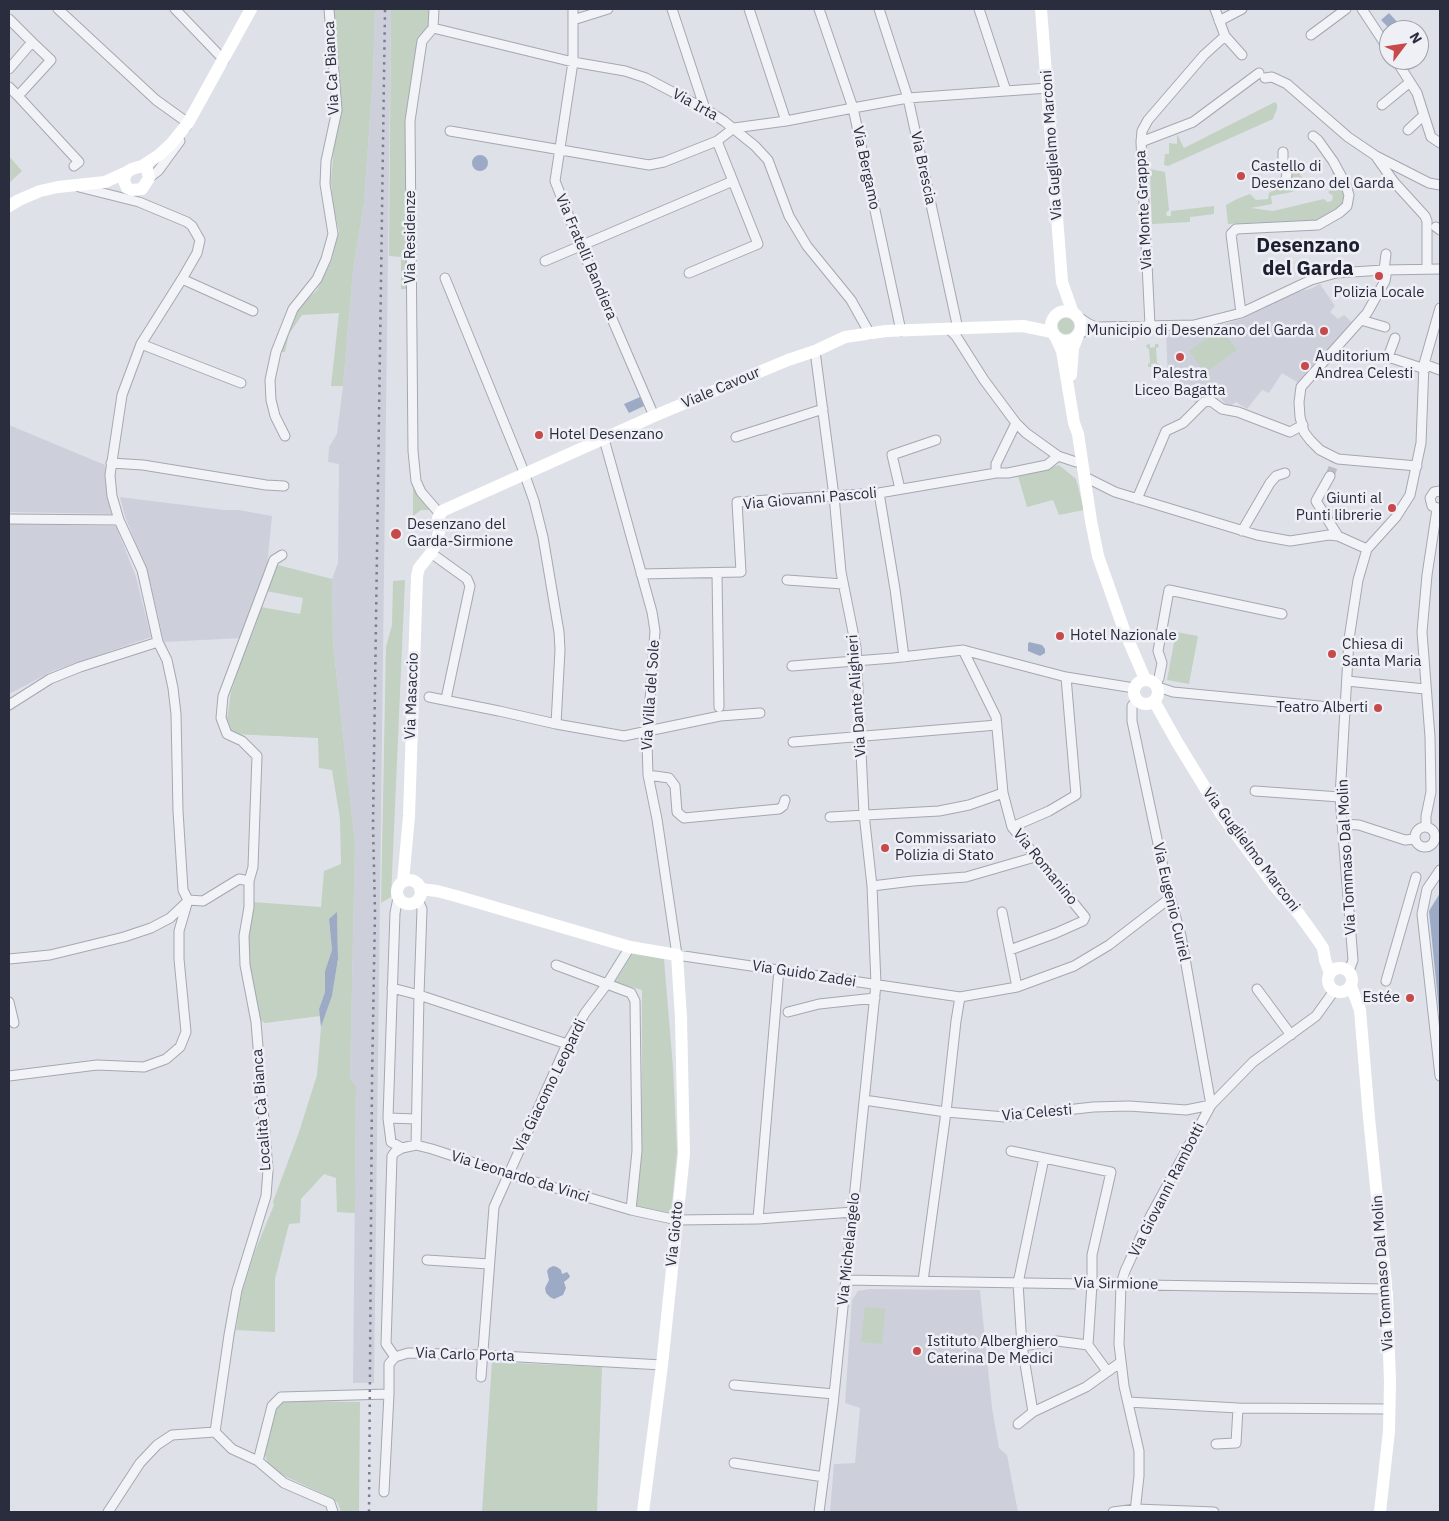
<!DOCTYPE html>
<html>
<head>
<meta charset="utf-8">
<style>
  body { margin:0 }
  #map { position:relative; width:1449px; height:1521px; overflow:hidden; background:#dfe1e8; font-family:"IBM Plex Sans",sans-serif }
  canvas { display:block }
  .frame { position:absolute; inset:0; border:10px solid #292d3e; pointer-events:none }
  .north { position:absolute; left:1379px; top:20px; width:50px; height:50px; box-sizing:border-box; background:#eff0f5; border:1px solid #a0a2ac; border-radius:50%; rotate:59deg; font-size:14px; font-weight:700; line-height:20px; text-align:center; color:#292d3e }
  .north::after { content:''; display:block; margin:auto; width:18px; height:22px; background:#c84949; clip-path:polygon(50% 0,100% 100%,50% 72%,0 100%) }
</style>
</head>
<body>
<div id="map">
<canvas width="1449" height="1521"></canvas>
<div class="frame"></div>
<div class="north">N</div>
</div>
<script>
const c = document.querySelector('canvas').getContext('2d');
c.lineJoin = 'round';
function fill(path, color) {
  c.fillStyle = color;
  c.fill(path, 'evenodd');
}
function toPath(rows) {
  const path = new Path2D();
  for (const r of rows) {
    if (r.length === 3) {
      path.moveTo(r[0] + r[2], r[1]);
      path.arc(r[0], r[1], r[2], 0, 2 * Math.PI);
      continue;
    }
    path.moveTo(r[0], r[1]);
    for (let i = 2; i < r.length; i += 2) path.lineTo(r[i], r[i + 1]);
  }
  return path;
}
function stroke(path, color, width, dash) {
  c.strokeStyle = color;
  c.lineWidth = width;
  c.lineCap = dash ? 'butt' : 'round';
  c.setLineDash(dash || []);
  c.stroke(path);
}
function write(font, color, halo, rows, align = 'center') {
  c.font = font + ' "IBM Plex Sans",sans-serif';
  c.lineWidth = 5;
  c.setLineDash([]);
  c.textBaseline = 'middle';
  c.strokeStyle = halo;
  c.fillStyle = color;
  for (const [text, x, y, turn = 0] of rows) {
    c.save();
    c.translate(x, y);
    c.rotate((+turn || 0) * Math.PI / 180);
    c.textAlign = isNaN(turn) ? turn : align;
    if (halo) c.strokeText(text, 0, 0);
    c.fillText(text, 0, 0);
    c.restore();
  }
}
fill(toPath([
  [375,9,391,9,374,1383,353,1383,356,1085,350,1079,355,844,333,643,332,579,338,563,339,464,328,462,329,447,337,434,343,386,353,271,364,203,373,75],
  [1320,284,1335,306,1330,312,1338,319,1344,315,1354,324,1300,384,1282,373,1269,393,1262,390,1247,409,1236,402,1228,408,1215,390,1196,404,1178,379,1168,379,1166,333,1196,332,1242,319,1296,292,1310,289],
  [9,425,105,465,111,514,9,512],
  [120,497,224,510,239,510,272,516,267,566,240,638,164,642,150,581,125,516],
  [9,524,116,526,136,577,151,637,53,671,9,694],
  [870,1289,980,1290,992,1408,999,1448,1007,1455,1018,1512,830,1512,834,1464,855,1463,860,1408,845,1403,852,1300,858,1291]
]), '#cdd0da');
fill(toPath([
  [333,9,375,9,373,75,364,203,353,271,343,386,331,386,339,313,302,315,289,334,285,352,280,352,298,308,317,290,331,262,339,231,333,205,331,181,334,146,342,113],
  [391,9,430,9,428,26,419,39,407,121,406,289,401,289,401,257,389,256],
  [1275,102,1277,104,1277,109,1273,119,1168,166,1164,165,1165,154,1169,154,1169,143,1177,144,1177,134,1184,148],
  [1311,137,1317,142,1343,184,1345,196,1343,204,1331,215,1315,220,1228,224,1226,205,1237,199,1250,194,1256,200,1268,199,1269,193,1272,191,1286,185,1290,185,1294,164,1303,179,1297,182,1300,189,1292,192,1271,196,1272,204,1251,208,1273,211,1324,199,1327,202,1332,201,1333,196,1328,192,1336,186,1331,168],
  [9,156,22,171,9,183],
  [1150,169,1165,172,1169,210,1166,213,1167,216,1171,216,1171,211,1214,206,1214,214,1190,217,1190,222,1152,224],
  [1066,326,8],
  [1221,328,1237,350,1205,373,1189,351],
  [1150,344,1150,348,1155,347,1155,344,1158,344,1159,347,1156,348,1157,363,1160,364,1160,367,1157,367,1156,363,1151,364,1152,367,1148,367,1148,364,1150,363,1149,349,1147,348,1146,345],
  [1059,465,1076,479,1084,510,1059,515,1053,500,1027,507,1018,476],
  [413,482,432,510,421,510,413,516],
  [278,565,332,579,333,643,355,844,350,1079,356,1085,355,1213,337,1212,336,1178,324,1174,301,1199,300,1223,289,1224,275,1279,275,1332,236,1330,242,1292,255,1251,274,1205,273,1202,299,1132,317,1075,321,1027,332,996,338,959,337,913,329,920,332,950,325,971,325,992,319,1009,320,1016,265,1023,258,1018,249,972,247,939,252,902,321,907,324,871,341,864,340,819,332,770,319,768,318,738,233,734,227,719,231,692,249,637,253,633,261,607,300,614,303,598,266,591],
  [405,580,391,897,381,903,386,647,392,625,393,581],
  [1176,632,1198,636,1189,684,1167,680],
  [633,953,664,959,673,1068,677,1152,671,1213,635,1206,642,1149,642,990,615,982],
  [865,1307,885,1309,882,1344,861,1342],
  [492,1362,602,1367,597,1512,482,1512],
  [286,1401,360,1402,359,1512,341,1512,338,1503,330,1497,276,1472,268,1463,264,1453,275,1410,280,1404]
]), '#c2d1c1');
fill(toPath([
  [1389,13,1401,26,1397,30,1391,30,1381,20],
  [480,163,8],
  [640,397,644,406,629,413,624,404],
  [1029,642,1042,645,1045,649,1045,653,1040,656,1028,651,1028,644],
  [1440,893,1440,1021,1429,911],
  [337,912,338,959,332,996,321,1027,319,1009,325,992,325,971,332,950,329,919],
  [553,1266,557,1267,561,1270,562,1274,567,1272,570,1276,569,1278,564,1282,566,1288,563,1295,554,1299,550,1297,546,1293,545,1288,549,1280,547,1271,549,1268]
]), '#9caac6');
stroke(toPath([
  [1330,476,1335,461]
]), '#bbbdc6', 9, [9, 4.5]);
const street = toPath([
  [58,9,156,100,188,123,186,127],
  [175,9,224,60],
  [573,9,573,62,555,181,581,247,654,416],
  [672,9,705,109],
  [749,9,786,121],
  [819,9,853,108,901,331],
  [879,9,908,98,958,329],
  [979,9,1006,91],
  [1215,9,1225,36,1242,55],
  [1362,9,1389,50],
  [9,19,32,42,51,60,18,96,9,87],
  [573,20,608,9],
  [1219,21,1242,9],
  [433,28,573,62,625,71,646,78,705,109,724,121,755,146,768,160,789,216,807,246,851,300,870,334],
  [433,28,422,41,410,121,413,451,416,481,421,492,440,514],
  [433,28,434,9],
  [1311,35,1346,9],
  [1396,60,1417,93,1431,137,1440,143],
  [9,69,32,42],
  [1265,78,1272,77,1287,84,1348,137,1376,156,1429,183,1440,185],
  [18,96,79,162,74,166],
  [1382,105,1410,82],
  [1408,130,1424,115],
  [450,131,649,165,664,162,717,141,734,128,786,121,853,108,908,98,1048,88],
  [1141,142,1193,122,1259,73],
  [1377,158,1394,182,1425,216,1427,221,1427,269],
  [149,178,158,171,180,141],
  [1283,184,1285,182,1287,175,1283,160,1283,152],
  [1436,227,1440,230],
  [545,261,733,181],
  [1384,270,1386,254],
  [1387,270,1385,281,1367,313,1301,387,1299,402,1300,417,1304,432,1310,440,1320,450,1338,459,1417,466],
  [689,273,758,244,717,141],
  [445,278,522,467,534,501,543,537,559,632,560,650,556,724],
  [182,279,253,311],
  [1241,313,1231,234,1236,229,1318,225,1339,213,1347,206,1349,195,1345,183,1333,161,1318,140,1313,136],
  [1077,316,1089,324,1096,327],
  [1361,320,1385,327],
  [1150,325,1141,142,1142,131,1148,120,1204,55,1225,36],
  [949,329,956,336,984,380,1016,423,1026,433,1058,456,1076,462],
  [1078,335,1088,329,1097,327,1194,325,1241,313,1311,280,1336,273,1384,270,1440,269],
  [1395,338,1388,357,1425,369],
  [141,344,241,383],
  [815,351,834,496,841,572,856,647,864,814,872,886,876,984,833,1405,819,1512],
  [1424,364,1440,370],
  [285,436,275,416,271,400,270,380,276,352,293,309,317,279,326,259,333,234,325,184,326,161,337,110,329,9],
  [736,437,823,409],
  [604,439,652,612,655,631,647,742,648,775,657,819,677,955,960,997,1017,987,1074,966,1109,945,1170,898],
  [111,463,143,465,266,485,284,486],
  [996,473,996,464,1016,423],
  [1330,476,1316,501,1338,536],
  [1085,477,1115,492,1257,535,1290,541,1329,535,1338,536,1367,549],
  [900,489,892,455,936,440],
  [1440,491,1434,492,1430,498,1432,506,1440,509],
  [879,493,895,589,904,657],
  [1137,499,1166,431,1183,423,1204,402,1211,401,1222,409,1238,412,1290,432,1303,425],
  [9,519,119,520],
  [1242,531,1270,483,1276,476,1285,473],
  [431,553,467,579,470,586,446,699],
  [717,573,719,707],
  [641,574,741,572,737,502,879,493,996,473,1008,473,1047,465,1058,456],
  [787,580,843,584],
  [963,650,996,717,1003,793,1012,827,1085,917,1083,921,1056,933,1010,950],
  [792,666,893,658,963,650,1066,677,1134,688],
  [1347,681,1425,689],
  [1156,684,1159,678,1162,663,1158,651,1169,590,1282,614],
  [1158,687,1173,692,1340,708,1346,712],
  [429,697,499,711,556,724,624,736,720,716,760,713],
  [1137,700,1132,706,1132,721,1167,886,1181,936,1211,1105],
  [9,705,50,679,80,667,158,642],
  [793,742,997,725],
  [648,775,669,778,675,786,677,812,684,818,779,809,783,806,785,800],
  [1255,791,1340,797],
  [830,817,939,811,969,805,1003,793],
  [1342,824,1359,825,1405,840,1415,839],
  [1426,826,1426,816,1431,792,1430,737,1422,632,1427,575,1437,509],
  [1425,837,10],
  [1012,827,1049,811,1076,795,1066,677],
  [1440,870,1427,889,1422,914,1440,1076],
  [249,881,253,867,257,756,242,741,227,734,221,718,223,696,274,560,282,555],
  [872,886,913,881,966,877,1035,857],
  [398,898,395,913,388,1118,391,1142,402,1148],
  [188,900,203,901,239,879,249,881,249,907,244,936,245,965,256,1022,268,1170,266,1196,237,1290,229,1335,215,1432],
  [1002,912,1017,987],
  [9,959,50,955,124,937,151,928,170,918,187,902],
  [556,965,631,993,635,1001,637,1151,631,1210],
  [1349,971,1353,960,1340,797,1349,639,1358,580,1367,549,1396,517,1410,495,1421,443,1424,364,1440,308],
  [1386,981,1416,877],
  [392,988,419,995,567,1044],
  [1257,989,1291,1035],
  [9,1002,14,1023],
  [788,1012,819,1004,875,998],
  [9,1076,97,1065,144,1067,166,1059,180,1047,186,1032,179,959,179,931,188,900,183,890,178,811,176,714,173,688,167,660,158,642,142,570,119,520,112,496,110,475,122,395,141,344,182,279,197,253,200,240,192,226,187,222,139,202,79,187],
  [864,1100,946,1112,1005,1117,1093,1107,1129,1106,1186,1110,1211,1105],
  [388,1118,416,1119],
  [416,1145,419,995,422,909,418,900],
  [1011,1151,1111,1172,1092,1255,1092,1284,1088,1345],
  [758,1219,779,969],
  [427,1260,489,1264],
  [845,1280,1387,1289],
  [923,1281,946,1112,956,1021,960,997],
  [1022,1346,1057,1341,1088,1345,1107,1371],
  [395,1357,386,1344,392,1156,395,1152,402,1148,416,1145,432,1149,508,1174,631,1210,677,1220,758,1219,853,1212],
  [481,1377,494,1207,567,1044,585,1013,607,984,630,947],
  [734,1385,834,1394],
  [1128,1402,1238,1408,1389,1409],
  [1033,1412,1022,1346,1018,1283,1044,1158],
  [1018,1424,1033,1412,1086,1387,1121,1362],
  [1216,1444,1236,1443,1238,1408],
  [258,1461,272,1406,281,1397,389,1394,389,1364,395,1357,408,1353,484,1355,662,1365],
  [734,1463,824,1477],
  [384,1492,389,1394],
  [108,1512,140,1463,157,1445,172,1435,215,1432,232,1449,258,1461,284,1483,330,1503,333,1512],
  [1113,1512,1136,1509,1214,1512],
  [1135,1512,1139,1476,1139,1451,1124,1386,1119,1344,1121,1284,1125,1271,1150,1217,1211,1105,1253,1062,1316,1016,1334,991]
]);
stroke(street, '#a5a7b2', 11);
stroke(street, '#f2f3f6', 9);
stroke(toPath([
  [1041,9,1062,282,1073,313],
  [142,166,147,169,149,178,142,189,132,190,127,188,124,181,125,177,127,172,132,169,142,166,159,155,171,144,188,123,251,9],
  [9,206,19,200,40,191,58,187,105,182,127,172],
  [1066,326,15],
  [1056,338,1062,351,1074,423,1078,434,1091,521,1098,556,1124,630,1145,679],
  [1071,375,1073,348,1078,335],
  [1146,692,12],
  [1154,701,1177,742,1221,814,1273,884,1299,914,1317,939,1323,948,1325,960,1330,973],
  [409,892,12],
  [403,882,409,816,417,576,419,568,431,553,437,541,440,527,438,518,442,511,654,416,788,360,815,351,845,337,886,331,1023,326,1052,332],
  [420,889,437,891,456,896,630,947,677,955,681,1018,684,1154,662,1365,643,1512],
  [1340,980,12],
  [1351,986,1360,1010,1369,1118,1387,1294,1390,1382,1389,1431,1380,1512]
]), '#fff', 12);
stroke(toPath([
  [369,1512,372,1081,375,912,373,825,385,9]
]), '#797f91', 2.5, [2.5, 5]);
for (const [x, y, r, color] of [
  [1241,176,5,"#c84949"],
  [1379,276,5,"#c84949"],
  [1324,331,5,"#c84949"],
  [1180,357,5,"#c84949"],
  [1305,366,5,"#c84949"],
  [539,435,5,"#c84949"],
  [1392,508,5,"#c84949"],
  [396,534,6,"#c84949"],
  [1060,636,5,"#c84949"],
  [1332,654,5,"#c84949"],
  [1378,708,5,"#c84949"],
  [885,848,5,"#c84949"],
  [1410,998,5,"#c84949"],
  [917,1351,5,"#c84949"]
]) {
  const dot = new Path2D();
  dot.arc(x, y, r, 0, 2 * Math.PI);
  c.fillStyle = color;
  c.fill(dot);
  stroke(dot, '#eff0f5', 2);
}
write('15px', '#292d3e', '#eff0f5', [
  ["Via Ca' Bianca",332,68,-93],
  ["Via Irta",695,105,29],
  ["Via Guglielmo Marconi",1052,145,-94],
  ["Via Bergamo",866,168,78],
  ["Via Brescia",923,168,78],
  ["Via Monte Grappa",1144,210,-93],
  ["Via Residenze",411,237,-90],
  ["Via Fratelli Bandiera",586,257,67],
  ["Viale Cavour",721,388,-23],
  ["Via Giovanni Pascoli",810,499,-5],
  ["Via Villa del Sole",651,695,-86],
  ["Via Masaccio",412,696,-88],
  ["Via Dante Alighieri",857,696,-94],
  ["Via Guglielmo Marconi",1251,850,53],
  ["Via Tommaso Dal Molin",1347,857,-93],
  ["Via Romanino",1045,867,51],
  ["Via Eugenio Curiel",1171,902,77],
  ["Via Guido Zadei",804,974,9],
  ["Via Giacomo Leopardi",550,1086,-64],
  ["Località Cà Bianca",262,1110,-94],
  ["Via Celesti",1037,1113,-5],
  ["Via Leonardo da Vinci",520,1177,17],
  ["Via Giovanni Rambotti",1167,1190,-63],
  ["Via Giotto",675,1234,-84],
  ["Via Michelangelo",849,1249,-84],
  ["Via Tommaso Dal Molin",1383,1273,-94],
  ["Via Sirmione",1116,1284,1],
  ["Via Carlo Porta",465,1355,2]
]);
write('15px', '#292d3e', '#eff0f5', [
  ["Castello di",1251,167],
  ["Desenzano del Garda",1251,184],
  ["Polizia Locale",1379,293,"center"],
  ["Municipio di Desenzano del Garda",1314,331,"right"],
  ["Auditorium",1315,357],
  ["Andrea Celesti",1315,374],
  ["Palestra",1180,374,"center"],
  ["Liceo Bagatta",1180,391,"center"],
  ["Hotel Desenzano",549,435],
  ["Giunti al",1382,499,"right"],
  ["Punti librerie",1382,516,"right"],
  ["Desenzano del",407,525],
  ["Garda-Sirmione",407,542],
  ["Hotel Nazionale",1070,636],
  ["Chiesa di",1342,645],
  ["Santa Maria",1342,662],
  ["Teatro Alberti",1368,708,"right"],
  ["Commissariato",895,839],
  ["Polizia di Stato",895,856],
  ["Estée",1400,998,"right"],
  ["Istituto Alberghiero",927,1342],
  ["Caterina De Medici",927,1359]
], 'left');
write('bold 20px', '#1b1f2f', '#eff0f5', [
  ["Desenzano",1308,246],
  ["del Garda",1308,269]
]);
</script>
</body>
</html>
